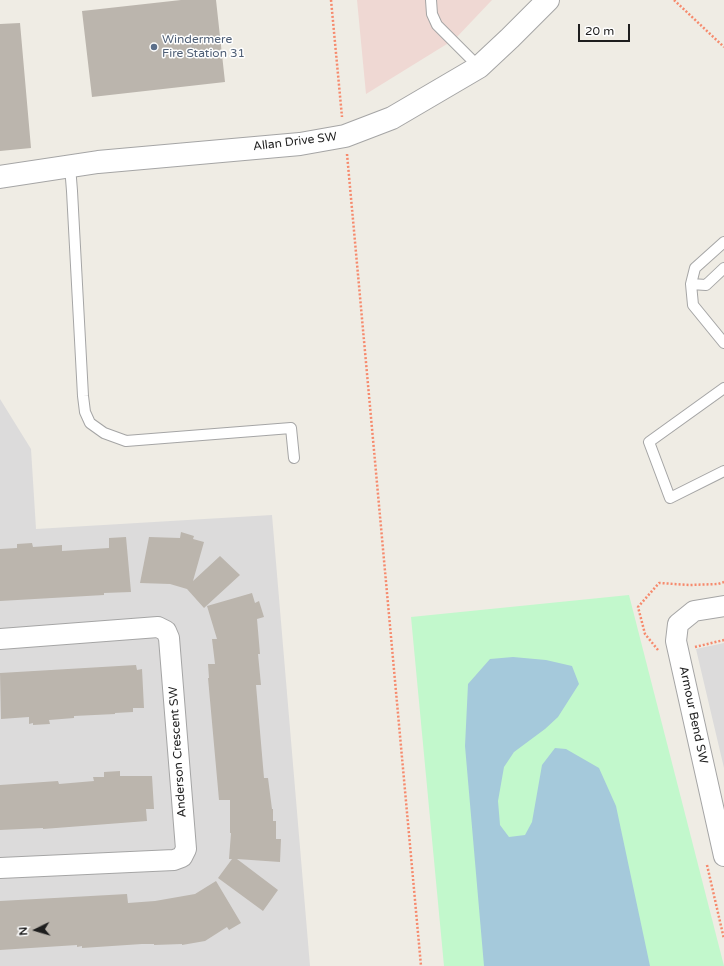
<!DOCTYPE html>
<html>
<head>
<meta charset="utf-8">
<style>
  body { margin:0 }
  #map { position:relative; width:724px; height:966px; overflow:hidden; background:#efece4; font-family:"Varela Round",sans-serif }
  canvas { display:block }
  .north { position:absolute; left:16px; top:910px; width:40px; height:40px; -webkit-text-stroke:3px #fff; paint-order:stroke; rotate:265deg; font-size:11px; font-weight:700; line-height:16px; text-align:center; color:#1e1e1e }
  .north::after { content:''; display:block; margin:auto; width:14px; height:18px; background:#1e1e1e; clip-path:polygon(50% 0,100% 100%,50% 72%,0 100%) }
  .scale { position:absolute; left:578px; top:24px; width:52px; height:18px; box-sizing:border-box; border:2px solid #1e1e1e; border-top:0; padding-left:5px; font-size:12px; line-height:14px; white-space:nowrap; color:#1e1e1e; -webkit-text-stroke:3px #fff; paint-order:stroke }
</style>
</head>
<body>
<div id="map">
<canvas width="724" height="966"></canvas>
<div class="north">N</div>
<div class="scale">20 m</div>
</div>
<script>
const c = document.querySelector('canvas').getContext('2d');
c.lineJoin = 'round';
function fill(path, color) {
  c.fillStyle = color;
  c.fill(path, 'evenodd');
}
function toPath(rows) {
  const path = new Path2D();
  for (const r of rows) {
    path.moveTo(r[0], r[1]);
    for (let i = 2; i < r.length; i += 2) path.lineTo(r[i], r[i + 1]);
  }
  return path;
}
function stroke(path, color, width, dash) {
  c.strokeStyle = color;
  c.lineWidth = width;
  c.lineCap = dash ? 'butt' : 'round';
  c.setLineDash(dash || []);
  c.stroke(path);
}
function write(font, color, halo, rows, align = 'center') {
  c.font = font + ' "Varela Round",sans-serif';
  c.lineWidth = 3;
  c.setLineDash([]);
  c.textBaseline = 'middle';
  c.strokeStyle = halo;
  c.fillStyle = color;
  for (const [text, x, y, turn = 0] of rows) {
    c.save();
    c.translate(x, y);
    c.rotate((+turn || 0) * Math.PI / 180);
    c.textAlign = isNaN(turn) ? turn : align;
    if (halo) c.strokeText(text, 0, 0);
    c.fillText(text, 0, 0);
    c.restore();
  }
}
fill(toPath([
  [0,399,31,449,36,529,272,515,310,966,0,966],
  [724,643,724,768,696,649]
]), '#dcdbdb');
fill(toPath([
  [357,0,492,0,455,39,366,94]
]), '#efd8d3');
fill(toPath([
  [629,595,724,966,444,966,411,617]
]), '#c2f8cc');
fill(toPath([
  [513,657,546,660,572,666,579,684,558,717,545,729,514,752,504,767,498,801,500,825,509,837,525,835,532,822,542,765,555,748,566,749,599,768,616,806,650,966,484,966,465,746,468,684,490,659]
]), '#a5c9db');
fill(toPath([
  [181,0,216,0,225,82,92,97,82,11],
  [20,23,31,148,0,151,0,24],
  [181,532,194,536,193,539,204,542,193,581,220,556,240,575,204,608,187,589,170,584,140,583,149,537,180,538],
  [126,537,131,592,104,593,104,595,0,601,0,549,17,548,17,544,32,543,33,547,62,545,62,551,109,548,109,538],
  [252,593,255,603,259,601,264,617,257,619,260,654,258,654,261,685,256,685,264,778,268,778,272,809,273,809,273,821,276,821,276,839,281,839,280,862,237,859,278,890,263,911,218,878,232,859,229,859,231,833,230,833,230,800,219,800,208,678,209,678,208,664,215,664,212,639,217,639,207,606],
  [136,665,137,670,142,669,144,708,133,708,133,712,115,713,115,714,74,716,74,718,49,720,50,724,33,725,33,723,29,724,29,717,1,719,0,673],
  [120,771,120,776,152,776,154,809,146,809,147,821,43,829,43,828,0,830,0,785,58,781,59,784,94,781,93,777,104,777,104,772],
  [216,881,241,923,229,930,227,927,205,941,182,945,182,944,154,945,154,944,142,944,82,948,82,946,77,947,77,945,0,950,0,901,127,894,128,903,155,901,195,894]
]), '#bbb5ad');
const service = toPath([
  [431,0,432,14,437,25,479,67],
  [70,166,72,191,83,396,85,412,90,423,104,433,126,441,291,428,294,458],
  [724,242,695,268,691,284,693,305,724,343],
  [691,284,706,285,724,268],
  [724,388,649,442,670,498,724,471]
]);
const minor = toPath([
  [724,606,694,611,678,624,676,641,724,856],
  [0,639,158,627,166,631,169,638,186,849,182,857,174,860,0,868]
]);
const tertiary = toPath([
  [0,177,98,162,300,144,345,136,392,118,479,67,510,38,548,0]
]);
stroke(service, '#a5a5a5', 12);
stroke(minor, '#a5a5a5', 22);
stroke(tertiary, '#a5a5a5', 24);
stroke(toPath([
  [331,0,342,117],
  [674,0,724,47],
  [347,154,421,966],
  [695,647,724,640],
  [658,650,645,634,638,607,659,583,690,585,718,584,724,582],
  [707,865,724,939]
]), '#f68a6d', 2.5, [2, 2]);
stroke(service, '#fff', 10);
stroke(minor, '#fff', 20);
stroke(tertiary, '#fff', 22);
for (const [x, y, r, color] of [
  [154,47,4,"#5c6f8a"]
]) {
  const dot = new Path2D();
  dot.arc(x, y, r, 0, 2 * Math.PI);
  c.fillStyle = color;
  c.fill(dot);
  stroke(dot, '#fff', 1.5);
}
write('12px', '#4e5e75', '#fff', [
  ["Windermere",162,40],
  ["Fire Station 31",162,54]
], 'left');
write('12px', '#1e1e1e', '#fff', [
  ["Allan Drive SW",295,142,-7],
  ["Armour Bend SW",693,715,78],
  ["Anderson Crescent SW",178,752,-94]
]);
</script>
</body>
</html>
